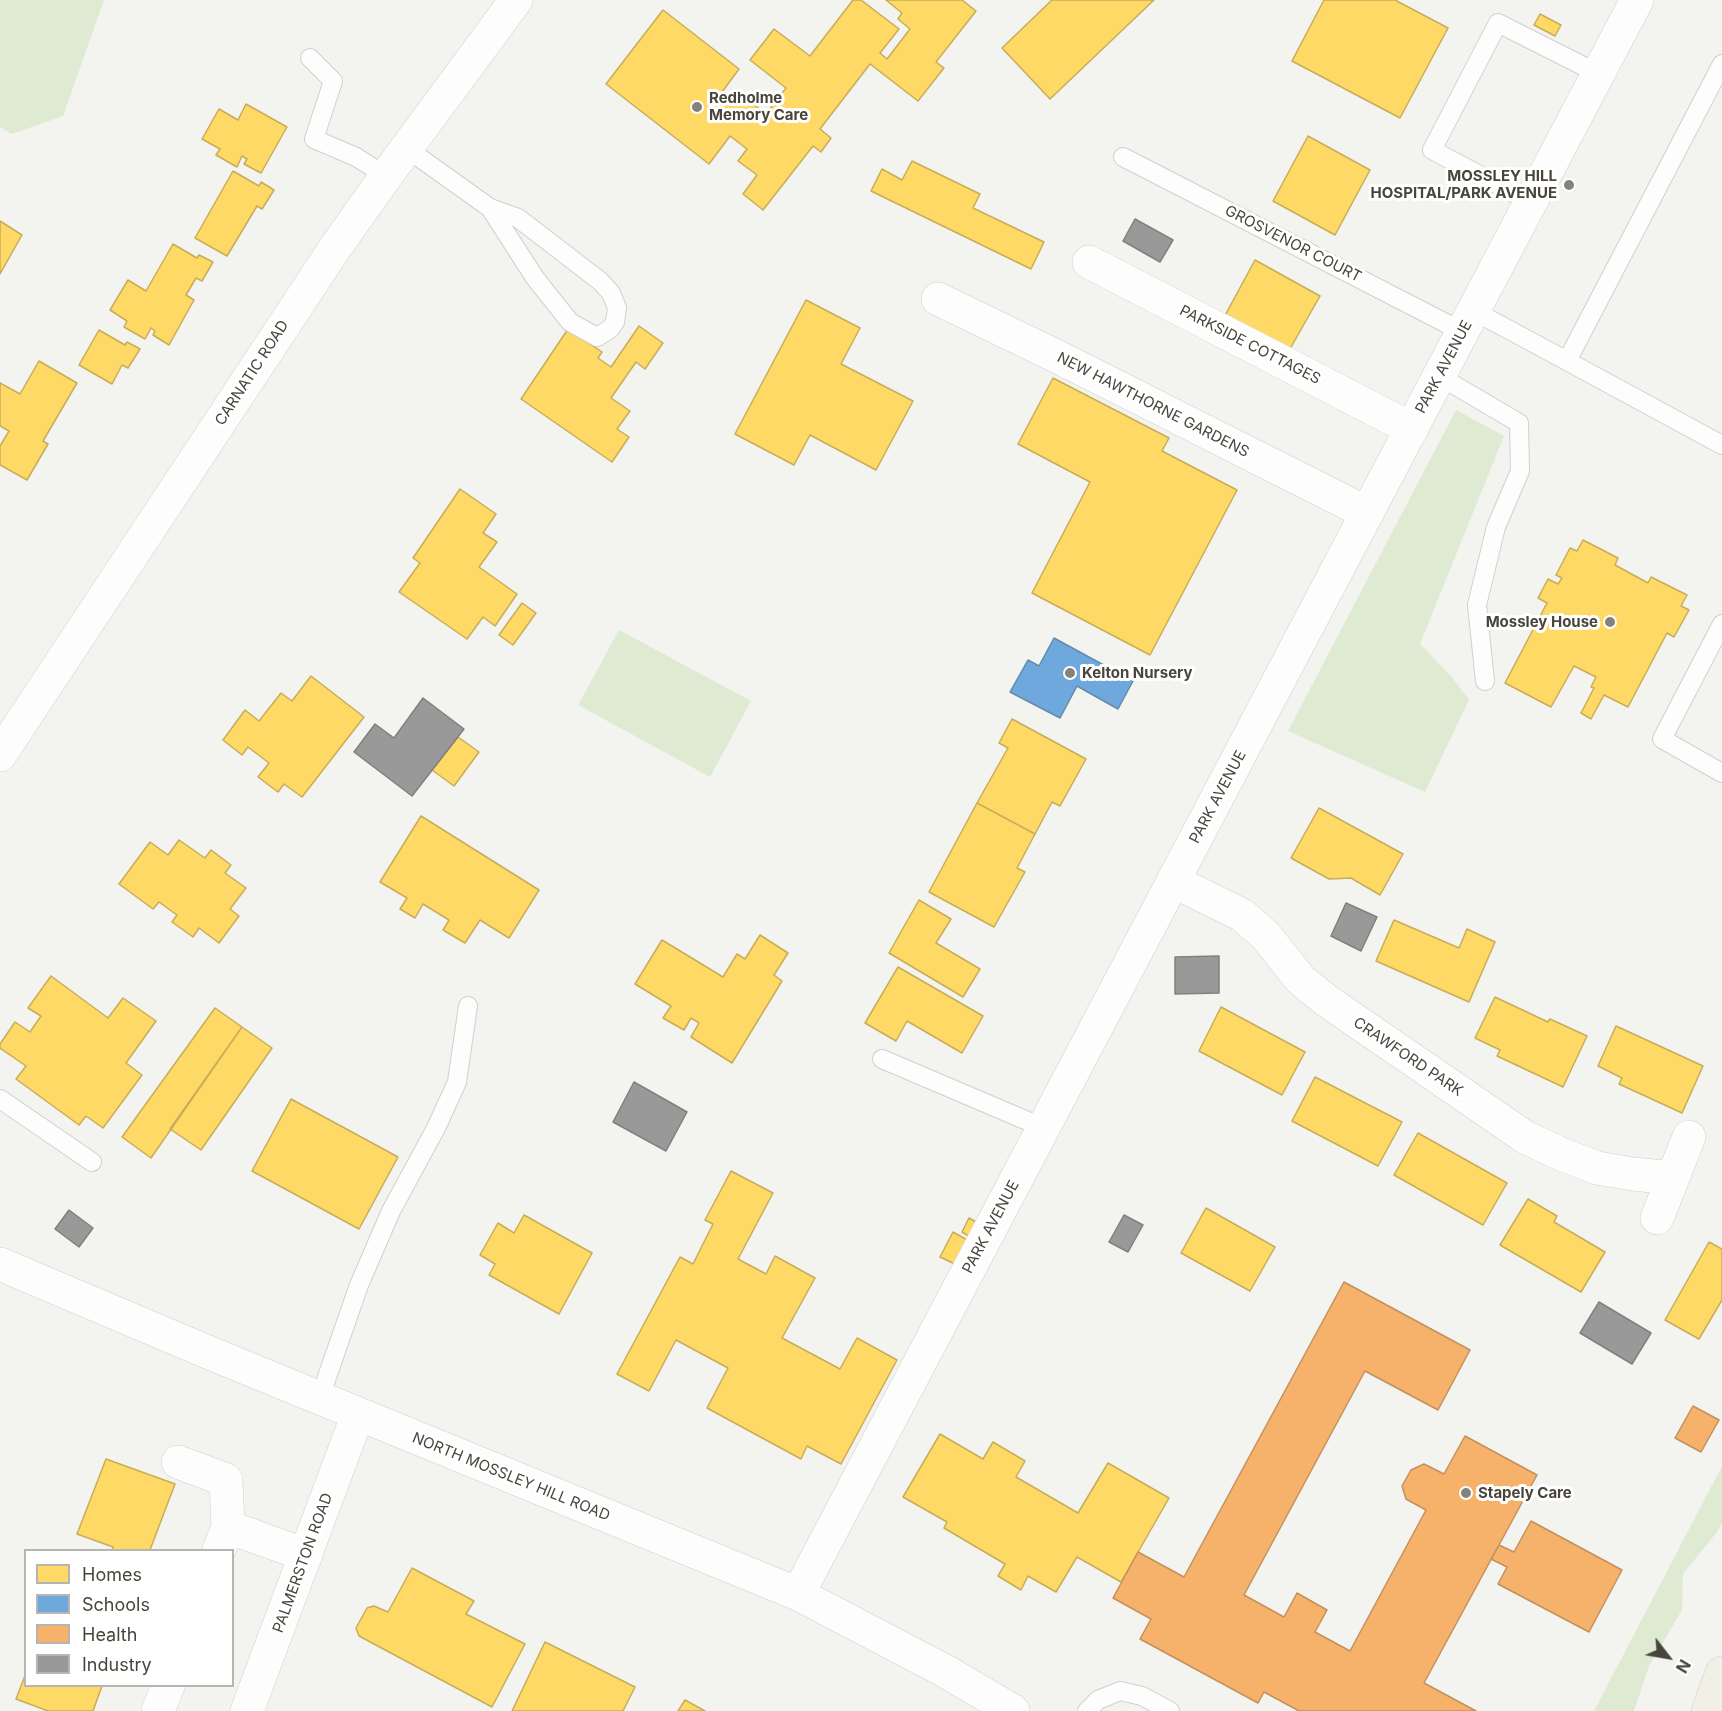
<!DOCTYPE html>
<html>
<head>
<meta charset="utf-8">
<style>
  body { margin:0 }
  #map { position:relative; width:1722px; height:1711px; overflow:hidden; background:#f3f3ef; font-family:Inter,sans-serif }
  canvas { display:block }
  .legend { position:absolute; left:24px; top:1549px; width:210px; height:138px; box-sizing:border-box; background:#fff; border:2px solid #b6b5b1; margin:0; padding:8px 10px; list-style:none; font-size:18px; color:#49453b }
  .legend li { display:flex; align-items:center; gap:12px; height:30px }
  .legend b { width:30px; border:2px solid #b6b5b1 }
  .north { position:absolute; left:1638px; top:1627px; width:60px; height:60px; -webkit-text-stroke:4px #fff; paint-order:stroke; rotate:121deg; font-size:16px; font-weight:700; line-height:24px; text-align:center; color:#49453b }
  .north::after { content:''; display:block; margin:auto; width:21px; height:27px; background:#49453b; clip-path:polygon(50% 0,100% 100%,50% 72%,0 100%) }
</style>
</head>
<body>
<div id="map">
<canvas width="1722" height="1711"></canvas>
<ul class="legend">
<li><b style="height:16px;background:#ffd966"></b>Homes</li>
<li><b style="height:16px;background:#6fa8dc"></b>Schools</li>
<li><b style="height:16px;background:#f6b26b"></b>Health</li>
<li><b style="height:16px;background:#999"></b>Industry</li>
</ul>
<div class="north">N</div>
</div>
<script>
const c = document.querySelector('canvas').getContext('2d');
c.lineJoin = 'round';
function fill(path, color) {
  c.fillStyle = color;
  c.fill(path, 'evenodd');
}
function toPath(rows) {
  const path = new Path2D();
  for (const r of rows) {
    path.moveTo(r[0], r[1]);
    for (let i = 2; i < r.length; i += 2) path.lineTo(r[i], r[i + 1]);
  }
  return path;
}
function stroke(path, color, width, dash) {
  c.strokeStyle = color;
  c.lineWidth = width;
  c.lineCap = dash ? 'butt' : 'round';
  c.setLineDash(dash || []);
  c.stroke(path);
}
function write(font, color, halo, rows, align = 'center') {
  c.font = font + ' Inter,sans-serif';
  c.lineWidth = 6;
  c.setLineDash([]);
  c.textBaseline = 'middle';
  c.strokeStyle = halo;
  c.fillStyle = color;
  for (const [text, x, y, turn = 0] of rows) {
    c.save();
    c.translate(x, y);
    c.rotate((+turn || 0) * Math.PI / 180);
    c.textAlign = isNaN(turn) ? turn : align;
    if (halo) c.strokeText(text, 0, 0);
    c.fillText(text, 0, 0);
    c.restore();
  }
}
fill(toPath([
  [0,0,104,0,63,116,12,134,0,127],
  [1456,410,1504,436,1420,644,1451,676,1469,700,1425,792,1288,731],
  [619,630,751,701,710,777,578,705],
  [1722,1466,1722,1523,1717,1532,1683,1574,1682,1610,1649,1666,1634,1711,1594,1711]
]), '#deebd2');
const homes = toPath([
  [853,0,861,0,899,29,880,53,887,59,910,29,898,19,902,13,886,0,962,0,976,11,936,62,944,68,918,101,870,64,820,129,831,138,821,152,813,146,763,210,743,194,757,175,738,161,747,149,730,136,709,164,606,84,663,10,739,69,722,92,733,100,739,93,766,114,786,88,750,60,774,29,810,56,853,0],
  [1052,0,1154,0,1050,99,1002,48,1052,0],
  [1324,0,1395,0,1448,28,1400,118,1292,61,1324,0],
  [1540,14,1561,25,1555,36,1534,25,1540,14],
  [246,104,287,127,261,173,244,164,247,159,242,156,237,167,216,155,220,149,202,139,219,109,238,120,246,104],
  [1308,136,1370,170,1335,235,1273,201,1308,136],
  [912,161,980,194,973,208,1044,242,1031,269,871,191,882,169,902,180,912,161],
  [233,171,259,186,261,182,274,190,262,209,257,206,227,256,195,238,233,171],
  [0,221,22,235,0,274,0,221],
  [173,244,197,258,199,255,213,262,202,281,196,278,186,295,194,300,169,345,153,335,155,331,151,328,145,339,124,327,127,321,110,310,128,280,146,291,173,244],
  [1255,260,1320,296,1286,356,1222,321,1255,260],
  [806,300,860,328,841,364,913,401,876,470,810,435,794,465,735,434,806,300],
  [639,326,663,343,645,369,636,362,611,398,630,411,617,429,629,437,612,462,521,399,568,329,602,352,598,358,611,367,639,326],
  [99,330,125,345,127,342,140,349,128,368,122,365,112,384,79,365,99,330],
  [39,361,77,383,43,441,48,444,27,480,0,465,0,446,9,431,0,426,0,383,20,394,39,361],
  [1053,378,1169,438,1162,451,1237,490,1150,655,1032,593,1090,482,1018,444,1053,378],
  [460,489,496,514,483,533,497,542,479,567,517,594,495,626,483,617,467,639,399,592,420,563,413,558,460,489],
  [1583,540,1618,558,1615,565,1648,583,1651,577,1687,595,1681,606,1689,610,1674,637,1667,633,1628,707,1604,695,1591,719,1581,713,1594,688,1591,687,1596,677,1574,666,1551,707,1505,683,1547,603,1538,598,1548,579,1558,584,1562,578,1556,575,1570,548,1577,551,1583,540],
  [522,603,536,613,513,645,499,635,522,603],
  [311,676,364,717,302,797,284,784,278,792,258,777,269,763,248,747,242,755,223,740,245,710,259,721,281,693,292,701,311,676],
  [1012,719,1086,759,1060,806,1052,802,1035,834,977,803,1008,748,999,743,1012,719],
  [458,737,479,752,454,786,432,770,458,737],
  [977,803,1035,834,1017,868,1025,872,994,927,929,892,977,803],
  [1319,808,1403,854,1380,895,1351,878,1329,879,1291,858,1319,808],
  [421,816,539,890,509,938,480,920,465,943,443,930,449,920,423,904,415,918,400,909,407,898,380,882,421,816],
  [179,840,205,858,211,850,231,865,225,873,246,888,230,909,239,916,219,943,199,928,193,937,172,922,177,915,159,902,153,909,119,884,150,842,168,855,179,840],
  [919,900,951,919,936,943,980,969,963,997,889,953,919,900],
  [1394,920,1459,948,1467,929,1495,942,1469,1002,1376,961,1394,920],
  [760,935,788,953,774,975,782,981,732,1063,691,1037,699,1023,691,1018,684,1030,663,1018,671,1006,635,984,662,940,723,977,737,954,745,959,760,935],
  [898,967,983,1016,962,1053,907,1021,896,1041,865,1023,898,967],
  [51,976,108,1018,123,998,156,1021,126,1063,142,1075,103,1128,86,1116,79,1125,16,1079,26,1066,0,1048,0,1044,15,1022,30,1032,41,1016,28,1008,51,976],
  [1495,997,1548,1022,1550,1019,1587,1036,1563,1087,1497,1056,1500,1050,1475,1038,1495,997],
  [1221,1007,1305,1052,1282,1095,1199,1051,1221,1007],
  [215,1008,242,1027,151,1158,122,1137,215,1008],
  [1616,1026,1703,1066,1682,1113,1619,1084,1622,1078,1598,1066,1616,1026],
  [242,1027,272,1048,201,1150,170,1129,242,1027],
  [1315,1077,1402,1122,1378,1166,1292,1121,1315,1077],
  [291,1099,398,1157,359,1229,252,1171,291,1099],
  [1418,1133,1507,1183,1483,1225,1394,1175,1418,1133],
  [731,1171,773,1193,738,1259,766,1274,775,1256,815,1278,782,1338,840,1369,857,1338,897,1360,841,1464,807,1446,801,1459,707,1408,728,1368,676,1340,649,1391,617,1374,680,1257,693,1264,713,1224,705,1220,731,1171],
  [1528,1199,1557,1216,1554,1222,1605,1252,1581,1292,1500,1245,1528,1199],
  [1206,1208,1275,1247,1250,1291,1181,1253,1206,1208],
  [524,1215,592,1253,559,1314,489,1275,495,1264,480,1255,498,1223,514,1233,524,1215],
  [969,1218,978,1223,970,1237,962,1232,969,1218],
  [953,1232,969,1241,957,1265,940,1257,953,1232],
  [1709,1242,1722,1249,1722,1300,1699,1339,1665,1320,1709,1242],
  [940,1434,983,1459,993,1442,1025,1461,1016,1477,1078,1513,1108,1463,1169,1498,1121,1582,1077,1557,1056,1592,1028,1576,1021,1590,998,1576,1005,1564,944,1528,947,1522,903,1497,940,1434],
  [106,1459,175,1484,150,1550,112,1550,113,1547,77,1534,106,1459],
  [412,1568,474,1601,466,1614,525,1644,492,1707,359,1636,356,1628,367,1608,374,1606,388,1612,412,1568],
  [545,1642,635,1687,623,1711,512,1711,545,1642],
  [26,1673,26,1686,102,1686,93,1711,48,1711,16,1699,26,1673],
  [685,1700,705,1711,678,1711,685,1700]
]);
fill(homes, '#ffd966');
stroke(homes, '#c8ad59', 1.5);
const schools = toPath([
  [1054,638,1133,681,1118,709,1077,686,1060,718,1010,692,1028,660,1039,666,1054,638]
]);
fill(schools, '#6fa8dc');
stroke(schools, '#648aac', 1.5);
const health = toPath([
  [1344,1282,1470,1350,1438,1410,1365,1371,1244,1595,1284,1617,1297,1593,1327,1610,1315,1632,1350,1651,1426,1510,1406,1499,1402,1486,1411,1470,1424,1464,1444,1474,1465,1436,1537,1475,1424,1683,1476,1711,1299,1711,1264,1692,1258,1703,1140,1639,1151,1619,1113,1598,1138,1552,1184,1577,1344,1282],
  [1693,1406,1719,1420,1701,1452,1675,1438,1693,1406],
  [1531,1521,1622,1570,1589,1632,1498,1584,1507,1567,1491,1559,1499,1545,1514,1552,1531,1521]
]);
fill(health, '#f6b26b');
stroke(health, '#c2915d', 1.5);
const industry = toPath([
  [1135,219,1173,240,1160,262,1123,241,1135,219],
  [423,698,464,729,412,796,354,752,375,724,394,738,423,698],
  [1346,903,1377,917,1361,951,1331,936,1346,903],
  [1219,956,1219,993,1175,994,1175,957,1219,956],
  [634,1082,687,1112,666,1151,613,1122,634,1082],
  [69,1210,93,1228,79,1247,55,1229,69,1210],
  [1124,1215,1143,1225,1128,1252,1109,1242,1124,1215],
  [1599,1302,1651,1333,1632,1364,1580,1333,1599,1302]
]);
fill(industry, '#999');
stroke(industry, '#81807d', 1.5);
const service = toPath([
  [310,58,333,81,314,139,356,157,386,176],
  [406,148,490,208,535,278,570,322,597,337,610,329,615,322,617,308,611,293,600,281,518,218,490,208],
  [1123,157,1463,332],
  [1531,202,1432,150,1498,23,1599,74],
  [1474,311,1567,361,1722,64],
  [1567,361,1722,445],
  [1439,376,1519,423,1520,471,1496,527,1477,605,1485,681],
  [1722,624,1662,739,1722,773],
  [882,1059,1044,1128],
  [0,1099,92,1162],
  [320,1397,359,1285,391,1211,436,1128,457,1082,468,1006],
  [1087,1711,1098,1700,1120,1691,1142,1696,1170,1711]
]);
const minor = toPath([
  [1089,262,1412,429],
  [938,299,1058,357,1367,513],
  [0,755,335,248,386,176,516,0],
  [1173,881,1242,915,1266,936,1301,980,1327,1001,1525,1137,1561,1154,1597,1168,1633,1174,1673,1178],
  [1657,1218,1689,1137],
  [178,1462,226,1480,228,1527,219,1550],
  [228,1527,306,1555],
  [158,1711,168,1686],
  [247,1711,358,1414]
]);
const tertiary = toPath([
  [0,1264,205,1351,798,1594,945,1671,1013,1711],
  [798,1594,1637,0]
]);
const primary = toPath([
  [1708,1711,1722,1673]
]);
stroke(service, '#d1d0cc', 20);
stroke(minor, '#d1d0cc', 34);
stroke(tertiary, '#d1d0cc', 34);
stroke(primary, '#d4d0be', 34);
stroke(service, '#fdfdfd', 18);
stroke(minor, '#fdfdfd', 33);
stroke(tertiary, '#fdfdfd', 33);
stroke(primary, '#f1f0e6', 33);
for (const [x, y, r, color] of [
  [697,107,6,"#84827a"],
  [1569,185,6,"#84827a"],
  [1610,622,6,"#84827a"],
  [1070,673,6,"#84827a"],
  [1466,1493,6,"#84827a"]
]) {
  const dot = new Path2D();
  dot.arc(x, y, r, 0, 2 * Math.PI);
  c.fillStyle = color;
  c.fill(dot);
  stroke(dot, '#fff', 2);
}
write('bold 15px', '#49453b', '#fff', [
  ["Redholme",709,98],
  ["Memory Care",709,115],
  ["MOSSLEY HILL",1557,176,"right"],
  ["HOSPITAL/PARK AVENUE",1557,193,"right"],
  ["Mossley House",1598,622,"right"],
  ["Kelton Nursery",1082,673],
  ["Stapely Care",1478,1493]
], 'left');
write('15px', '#49453b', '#fff', [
  ["GROSVENOR COURT",1293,244,27],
  ["PARKSIDE COTTAGES",1250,345,27],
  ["PARK AVENUE",1444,367,-62],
  ["CARNATIC ROAD",252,373,-57],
  ["NEW HAWTHORNE GARDENS",1153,405,27],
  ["PARK AVENUE",1218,797,-62],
  ["CRAWFORD PARK",1408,1057,34],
  ["PARK AVENUE",991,1227,-62],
  ["NORTH MOSSLEY HILL ROAD",511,1477,22],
  ["PALMERSTON ROAD",303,1563,-70]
]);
</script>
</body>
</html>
